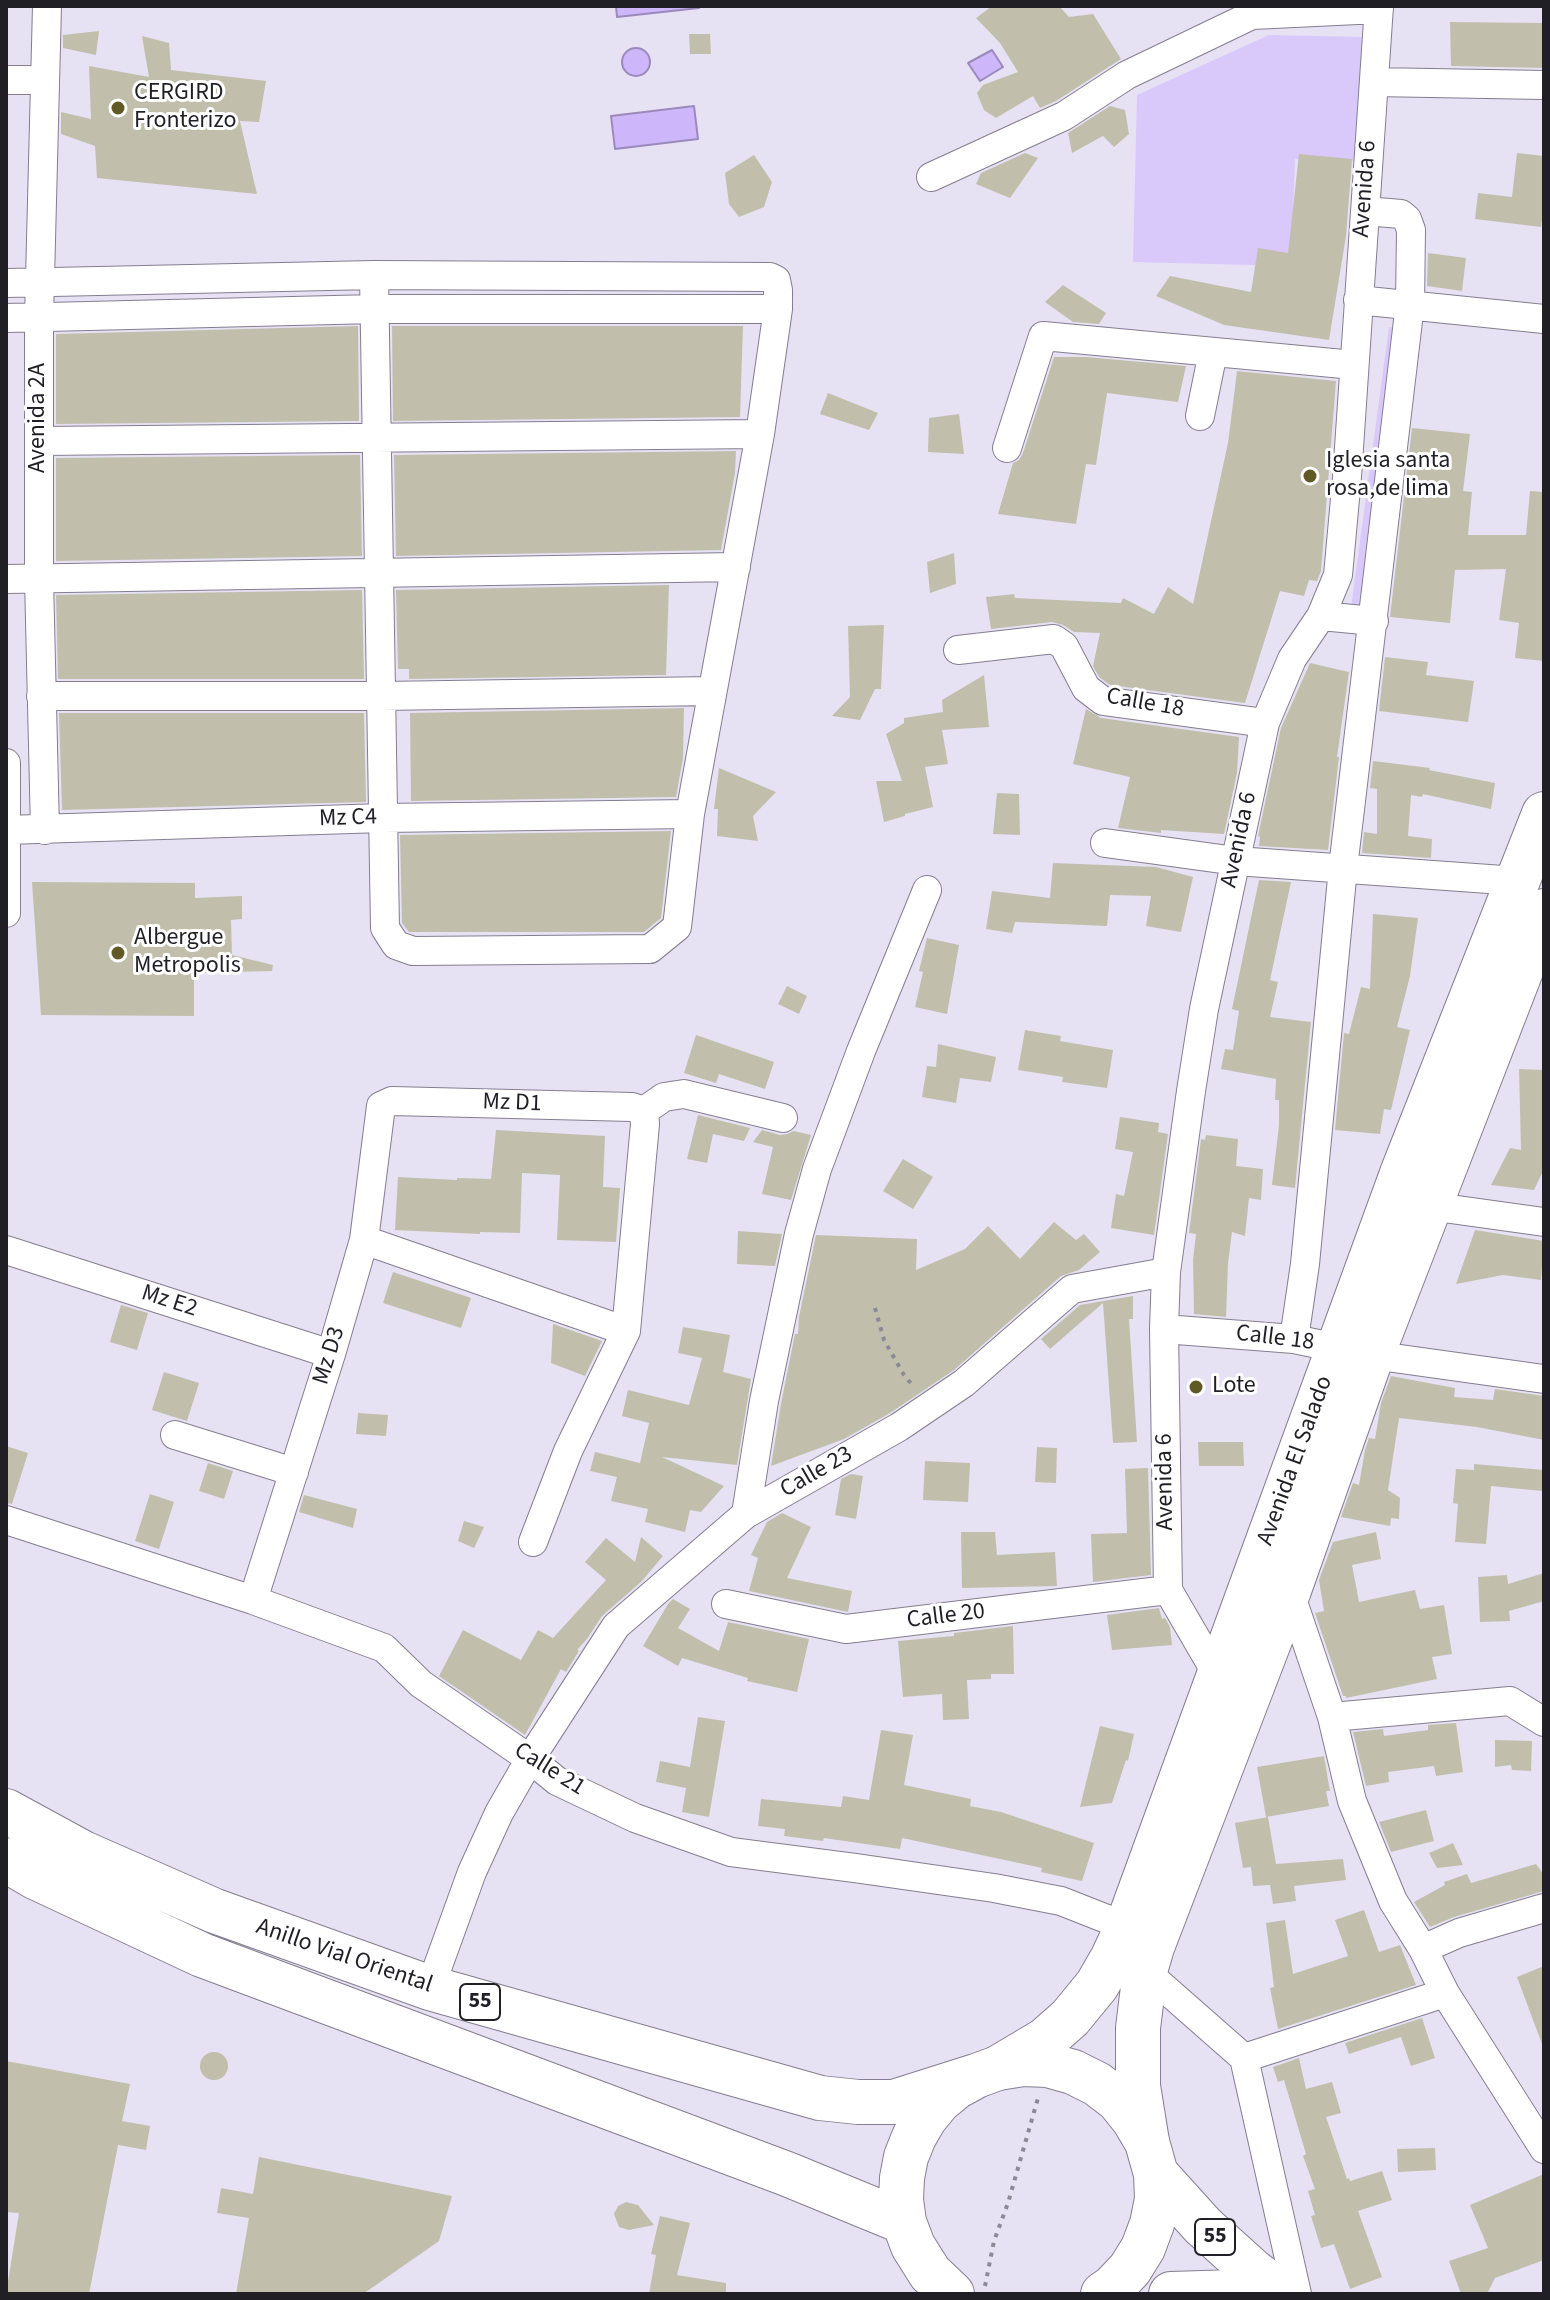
<!DOCTYPE html>
<html>
<head>
<meta charset="utf-8">
<style>
  body { margin:0 }
  #map { position:relative; width:1550px; height:2300px; overflow:hidden; background:#e7e1f4; font-family:"Source Sans 3",sans-serif }
  canvas { display:block }
  .frame { position:absolute; inset:0; border:8px solid #211f26; pointer-events:none }
</style>
</head>
<body>
<div id="map">
<canvas width="1550" height="2300"></canvas>
<div class="frame"></div>
</div>
<script>
const c = document.querySelector('canvas').getContext('2d');
c.lineJoin = 'round';
function fill(path, color) {
  c.fillStyle = color;
  c.fill(path, 'evenodd');
}
function toPath(rows) {
  const path = new Path2D();
  for (const r of rows) {
    if (r.length === 3) {
      path.moveTo(r[0] + r[2], r[1]);
      path.arc(r[0], r[1], r[2], 0, 2 * Math.PI);
      continue;
    }
    path.moveTo(r[0], r[1]);
    for (let i = 2; i < r.length; i += 2) path.lineTo(r[i], r[i + 1]);
  }
  return path;
}
function stroke(path, color, width, dash) {
  c.strokeStyle = color;
  c.lineWidth = width;
  c.lineCap = dash ? 'butt' : 'round';
  c.setLineDash(dash || []);
  c.stroke(path);
}
function write(font, color, halo, rows, align = 'center') {
  c.font = font + ' "Source Sans 3",sans-serif';
  c.lineWidth = 6;
  c.setLineDash([]);
  c.textBaseline = 'middle';
  c.strokeStyle = halo;
  c.fillStyle = color;
  for (const [text, x, y, turn = 0] of rows) {
    c.save();
    c.translate(x, y);
    c.rotate((+turn || 0) * Math.PI / 180);
    c.textAlign = isNaN(turn) ? turn : align;
    if (halo) c.strokeText(text, 0, 0);
    c.fillText(text, 0, 0);
    c.restore();
  }
}
fill(toPath([
  [1269,35,1362,37,1358,161,1295,159,1291,266,1133,262,1137,95],
  [1389,327,1405,329,1367,611,1351,608]
]), '#d9c8fa');
const water = toPath([
  [616,6,699,6,699,8,617,17,616,6],
  [636,62,14],
  [992,50,1003,67,980,81,968,63,992,50],
  [694,106,698,139,615,149,611,116,694,106]
]);
fill(water, '#ceb6fa');
stroke(water, '#9a89ba', 2);
fill(toPath([
  [992,6,1059,6,1069,17,1093,14,1121,59,1056,101,1040,108,1033,96,996,118,984,110,977,93,983,85,1018,72,1000,43,976,18],
  [1450,22,1544,23,1544,68,1451,66],
  [99,31,96,55,63,48,63,35],
  [689,34,710,34,711,54,690,54],
  [142,36,169,43,171,70,266,81,259,122,240,121,257,194,97,178,95,146,61,134,61,112,91,119,89,66,149,77],
  [1110,106,1125,110,1129,134,1114,147,1103,136,1072,153,1068,133],
  [1025,153,1038,158,1010,198,976,184,981,173],
  [1517,153,1544,156,1544,205,1541,227,1475,219,1478,193,1512,197],
  [1299,154,1352,159,1346,236,1329,340,1224,325,1156,296,1170,276,1251,292,1258,248,1288,253],
  [754,155,772,182,764,207,739,217,729,204,725,173],
  [1428,253,1466,258,1462,291,1427,286],
  [1063,285,1106,313,1099,324,1073,322,1045,302],
  [358,326,359,421,56,424,56,334],
  [392,326,743,326,740,417,393,421],
  [1054,357,1086,357,1186,366,1178,402,1107,393,1096,465,1086,464,1076,524,998,514,1013,463,1019,460,1023,453],
  [1237,371,1336,381,1321,571,1317,581,1309,580,1304,596,1280,591,1245,703,1110,685,1099,677,1093,666,1100,633,1074,632,1063,625,1052,622,991,629,986,597,1014,594,1015,598,1121,603,1123,598,1154,614,1168,587,1193,604,1228,443],
  [828,393,878,413,869,430,820,414],
  [959,414,964,454,928,452,929,418],
  [1412,428,1470,434,1463,491,1472,492,1468,535,1526,535,1530,491,1544,492,1544,661,1515,658,1519,623,1499,620,1506,569,1455,570,1450,623,1390,617],
  [736,451,735,473,721,550,396,556,394,455],
  [360,455,362,556,56,561,56,458],
  [954,553,956,584,930,593,927,562],
  [669,585,666,675,409,679,409,669,398,669,396,590],
  [362,590,364,679,58,679,56,595],
  [884,625,881,689,875,689,860,720,832,716,850,697,848,626],
  [1385,657,1428,662,1426,675,1474,681,1468,722,1379,711],
  [1310,663,1349,672,1337,757,1339,757,1328,850,1259,846,1260,837,1258,836,1281,728],
  [984,675,989,727,942,730,948,764,925,767,933,807,905,814,905,816,884,822,876,781,902,781,886,734,904,723,904,718,943,712,942,700],
  [684,708,683,758,676,797,411,801,410,713],
  [1086,709,1101,718,1239,737,1237,773,1224,834,1161,830,1161,833,1118,828,1130,777,1073,764],
  [59,713,364,713,366,802,62,810],
  [1373,761,1430,768,1429,770,1495,783,1491,809,1423,794,1422,797,1411,795,1408,836,1432,839,1431,858,1362,853,1364,832,1377,834,1377,789,1370,788],
  [719,768,776,792,753,816,758,841,717,836,718,809,714,809],
  [997,793,1019,794,1020,835,993,834],
  [671,831,661,918,644,932,409,932,402,923,400,835],
  [1053,863,1156,867,1193,877,1181,932,1146,926,1151,896,1110,895,1107,926,1015,922,1012,933,986,929,992,891,1050,898],
  [1259,880,1291,882,1270,980,1278,982,1270,1017,1311,1022,1295,1188,1272,1185,1279,1125,1279,1100,1275,1100,1276,1079,1221,1069,1225,1049,1233,1050,1239,1011,1232,1009],
  [32,882,195,883,195,898,242,896,242,919,231,920,232,955,273,965,272,971,194,973,194,1016,41,1015],
  [1373,914,1418,918,1410,976,1397,1027,1410,1030,1391,1110,1384,1109,1380,1134,1335,1130,1344,1033,1349,1034,1361,987,1370,989],
  [927,938,959,945,947,1014,915,1007,923,972,919,971],
  [787,986,807,996,799,1014,778,1004],
  [1025,1030,1061,1036,1060,1041,1113,1050,1107,1088,1062,1082,1063,1077,1018,1070],
  [696,1035,774,1062,765,1089,719,1074,716,1083,684,1073],
  [938,1044,996,1057,991,1082,960,1078,956,1103,922,1097,927,1066,936,1067],
  [1519,1069,1544,1070,1544,1169,1534,1190,1491,1185,1510,1148,1521,1150],
  [698,1115,750,1128,744,1141,713,1134,707,1163,687,1159],
  [1120,1117,1159,1123,1158,1132,1168,1134,1154,1235,1111,1228,1116,1194,1124,1196,1133,1152,1115,1149],
  [496,1130,605,1136,603,1187,620,1188,616,1242,557,1240,560,1175,522,1173,520,1233,480,1232,480,1234,395,1230,398,1177,457,1180,457,1178,491,1179],
  [762,1130,780,1135,787,1134,794,1131,811,1135,791,1200,762,1194,773,1147,753,1142],
  [1206,1135,1238,1139,1236,1166,1263,1169,1261,1200,1249,1198,1245,1236,1232,1232,1228,1263,1226,1317,1194,1314,1193,1260,1196,1234,1189,1233,1201,1139,1205,1140],
  [903,1159,933,1177,913,1209,883,1191],
  [1054,1222,1076,1240,1084,1234,1100,1252,1079,1270,1061,1276,954,1370,890,1413,844,1439,771,1466,781,1404,795,1334,798,1334,799,1317,816,1235,917,1239,916,1270,965,1249,988,1226,1020,1259],
  [1475,1230,1544,1241,1541,1280,1503,1275,1456,1284],
  [738,1231,782,1234,775,1266,737,1264],
  [393,1272,471,1298,461,1328,383,1303],
  [1133,1296,1133,1319,1129,1319,1137,1442,1113,1443,1103,1303,1050,1349,1041,1339,1080,1305],
  [121,1305,148,1313,137,1350,110,1342],
  [553,1324,602,1341,585,1376,551,1363],
  [683,1327,730,1335,723,1372,751,1379,737,1465,662,1457,724,1486,701,1512,690,1510,685,1532,645,1522,648,1509,611,1501,617,1477,590,1471,595,1452,640,1463,649,1423,622,1416,628,1390,689,1405,702,1358,678,1353],
  [164,1372,199,1383,187,1421,152,1410],
  [1391,1376,1455,1388,1454,1397,1493,1400,1495,1389,1544,1396,1544,1440,1477,1427,1399,1418,1388,1490,1400,1498,1399,1519,1391,1518,1390,1526,1341,1517,1353,1483,1359,1485,1365,1450,1369,1438,1375,1439,1381,1403],
  [358,1413,388,1415,386,1436,356,1434],
  [1198,1442,1243,1442,1244,1466,1199,1466],
  [6,1446,28,1453,12,1504,6,1503],
  [1037,1447,1057,1448,1056,1483,1035,1482],
  [925,1461,970,1463,968,1502,923,1500],
  [208,1463,233,1471,224,1499,199,1491],
  [1474,1464,1544,1470,1542,1491,1491,1486,1486,1544,1455,1542,1458,1504,1453,1503,1456,1469,1474,1470],
  [1148,1468,1151,1575,1093,1582,1091,1534,1127,1533,1125,1469],
  [851,1474,863,1476,856,1519,835,1515,841,1479],
  [150,1494,174,1502,159,1549,135,1541],
  [304,1495,357,1509,353,1528,299,1512],
  [782,1513,811,1527,787,1578,852,1591,848,1612,749,1591,758,1558,751,1555,767,1522],
  [464,1521,484,1527,474,1548,458,1541],
  [961,1532,995,1532,997,1555,1055,1552,1057,1586,962,1588],
  [1376,1532,1381,1559,1352,1565,1359,1602,1415,1590,1420,1609,1444,1605,1452,1654,1432,1657,1437,1679,1346,1698,1346,1696,1343,1696,1315,1613,1324,1611,1319,1580,1333,1542],
  [641,1537,663,1556,641,1582,602,1616,587,1639,577,1650,579,1651,566,1672,561,1669,525,1735,439,1676,463,1630,521,1660,538,1630,553,1638,606,1580,585,1562,606,1538,635,1562],
  [1544,1573,1544,1601,1509,1611,1510,1621,1480,1622,1478,1577,1507,1575,1508,1584],
  [673,1599,690,1609,678,1628,719,1651,728,1622,809,1639,797,1692,747,1681,748,1678,682,1658,678,1666,643,1646,668,1604],
  [1159,1608,1162,1619,1165,1618,1170,1627,1172,1645,1112,1650,1107,1615],
  [1013,1626,1014,1674,991,1674,991,1679,967,1680,969,1719,943,1720,942,1694,903,1697,898,1641,954,1636,954,1633],
  [698,1717,725,1721,709,1817,682,1812,686,1788,656,1782,660,1761,690,1767],
  [1456,1723,1463,1772,1436,1776,1434,1766,1388,1772,1389,1782,1366,1786,1353,1732,1383,1729,1384,1736,1428,1730,1428,1725],
  [1100,1726,1134,1734,1128,1761,1126,1760,1112,1803,1080,1807],
  [881,1730,913,1735,904,1785,971,1799,970,1806,1001,1812,1094,1843,1082,1881,1041,1872,1042,1868,902,1838,900,1849,824,1838,823,1841,784,1836,785,1829,758,1826,761,1799,841,1807,843,1796,869,1800],
  [1495,1740,1532,1741,1531,1771,1512,1770,1511,1765,1495,1767],
  [1324,1756,1330,1791,1326,1791,1329,1806,1266,1817,1257,1767],
  [1426,1810,1434,1841,1391,1852,1379,1822],
  [1268,1817,1276,1864,1343,1859,1346,1880,1294,1886,1296,1901,1273,1904,1270,1885,1253,1886,1251,1867,1243,1868,1235,1823],
  [1453,1843,1463,1865,1437,1868,1429,1853],
  [1536,1864,1544,1875,1544,1891,1454,1917,1430,1927,1414,1902,1445,1885,1444,1882,1467,1874,1471,1883],
  [1364,1910,1379,1952,1400,1945,1416,1985,1278,2029,1270,1988,1274,1987,1266,1923,1285,1920,1293,1974,1348,1956,1335,1920],
  [1544,1966,1544,2043,1542,2044,1517,1977],
  [1422,2018,1435,2058,1411,2066,1401,2037,1349,2054,1345,2043],
  [214,2066,14],
  [1299,2058,1306,2089,1332,2082,1341,2113,1326,2117,1347,2179,1349,2178,1350,2181,1382,2171,1392,2200,1358,2211,1382,2277,1350,2289,1334,2244,1321,2248,1311,2216,1315,2215,1308,2191,1315,2189,1303,2156,1306,2154,1284,2080,1278,2082,1273,2067],
  [6,2061,130,2084,122,2121,150,2126,146,2150,118,2145,89,2294,6,2294,19,2213,6,2212],
  [1435,2148,1436,2170,1398,2172,1397,2149],
  [259,2157,452,2196,439,2241,363,2294,236,2294,249,2218,217,2213,221,2188,253,2194],
  [1544,2174,1544,2260,1495,2278,1487,2294,1461,2294,1449,2261,1488,2248,1470,2205],
  [626,2202,638,2205,654,2225,629,2230,619,2227,614,2214,618,2206],
  [660,2216,690,2223,677,2275,726,2283,726,2294,649,2294,656,2255,651,2254]
]), '#c1bfac');
const street = toPath([
  [6,80,45,80],
  [1374,82,1544,85],
  [931,177,1064,116,1127,75,1252,15,1379,9],
  [6,283,374,275,770,277,776,280,778,290,778,309,760,434,690,814,677,927,650,949,413,951,396,945,385,928,374,275],
  [1358,300,1544,319],
  [6,318,375,309,778,309],
  [1200,416,1213,352],
  [40,441,760,434],
  [1007,448,1043,336,1354,365],
  [6,579,736,567],
  [1321,616,1374,621],
  [958,650,1054,639,1064,646,1086,688,1103,701,1265,723],
  [41,696,382,696,712,691],
  [6,763,6,913],
  [6,830,383,818,690,814],
  [45,830,39,579,39,318,47,6],
  [1105,843,1236,861,1517,881],
  [644,1111,664,1097,684,1094,783,1118],
  [1429,1206,1544,1222],
  [364,1240,626,1331],
  [6,1250,331,1354],
  [1164,1329,1294,1339,1337,1348],
  [1294,1339,1305,1264,1343,868,1410,304,1411,230,1407,219,1401,214,1365,211],
  [1372,1355,1544,1379],
  [175,1435,294,1472],
  [746,1514,764,1401,799,1234,817,1169,861,1051,927,890],
  [6,1520,253,1600,384,1648,421,1684,530,1759,557,1781,635,1818,731,1852,855,1868,994,1888,1061,1901,1127,1927],
  [533,1542,568,1451,626,1331,645,1124,644,1111],
  [1289,1590,1332,1717,1352,1801,1393,1901,1423,1949,1445,1993,1544,2149],
  [253,1600,331,1354,364,1240,381,1106,392,1101,632,1107,644,1111],
  [726,1604,846,1629,1168,1590],
  [1218,1676,1168,1590,1164,1329,1166,1272,1191,1091,1204,1009,1265,723,1292,659,1321,616,1338,575,1347,477,1379,6],
  [1332,1717,1510,1701,1544,1722],
  [1423,1949,1459,1933,1544,1908],
  [1145,1971,1244,2058,1297,2294],
  [430,1988,472,1872,499,1813,530,1759,616,1626,746,1514,899,1427,964,1383,1072,1289,1166,1272],
  [1244,2058,1445,1993]
]);
const primary = toPath([
  [998,2068,1045,2040,1070,2018,1097,1985,1112,1959,1127,1927,1403,1171,1544,814],
  [1147,2142,1138,2086,1138,2028,1145,1971,1152,1947,1289,1590,1372,1355,1544,911]
]);
const highway = toPath([
  [6,1811,83,1853,215,1911,430,1988,820,2098,858,2102,894,2102,976,2076],
  [6,1860,35,1877,202,1955,787,2174,904,2222],
  [1156,2174,1203,2226,1254,2272,1282,2293],
  [952,2294,930,2273,913,2246,904,2222,901,2200,902,2178,906,2157,914,2137,925,2118,939,2101,956,2087,976,2076,998,2068,1023,2064,1048,2065,1073,2072,1097,2084,1118,2100,1134,2120,1147,2142,1156,2174,1157,2199,1152,2224,1143,2248,1130,2269,1113,2287,1103,2294],
  [1171,2294,1235,2292,1286,2294]
]);
stroke(street, '#847e90', 30);
stroke(primary, '#847e90', 46);
stroke(highway, '#847e90', 46);
stroke(toPath([
  [875,1308,884,1340,904,1375,913,1386],
  [985,2286,994,2241,1008,2203,1038,2098]
]), '#8c8896', 4, [4, 6]);
stroke(street, '#fff', 28);
stroke(primary, '#fff', 44);
stroke(highway, '#fff', 44);
for (const [x, y, r, color] of [
  [118,108,8,"#605825"],
  [1310,476,8,"#605825"],
  [118,953,8,"#605825"],
  [1196,1387,8,"#605825"]
]) {
  const dot = new Path2D();
  dot.arc(x, y, r, 0, 2 * Math.PI);
  c.fillStyle = color;
  c.fill(dot);
  stroke(dot, '#fff', 3);
}
for (const [x, y, w] of [
  [480,2002,40],
  [1215,2237,40]
]) {
  const box = new Path2D();
  box.roundRect(x - w / 2, y - 18, w, 36, 6);
  c.fillStyle = '#fff';
  c.fill(box);
  stroke(box, '#211f26', 2);
}
write('bold 22px', '#211f26', null, [
  ["55",480,2002],
  ["55",1215,2237]
]);
write('24px', '#211f26', '#fff', [
  ["CERGIRD",134,94],
  ["Fronterizo",134,122],
  ["Iglesia santa",1326,462],
  ["rosa,de lima",1326,490],
  ["Albergue",134,939],
  ["Metropolis",134,967],
  ["Lote",1212,1387]
], 'left');
write('24px', '#211f26', '#fff', [
  ["Avenida 6",1366,189,-86],
  ["Avenida 2A",39,418,-90],
  ["Calle 18",1145,704,10],
  ["Mz C4",348,819,-2],
  ["Avenida 6",1240,840,-78],
  ["Mz D1",512,1104,2],
  ["Mz E2",169,1302,18],
  ["Calle 18",1275,1339,7],
  ["Mz D3",330,1356,-73],
  ["Avenida El Salado",1296,1461,-70],
  ["Calle 23",817,1473,-30],
  ["Avenida 6",1166,1482,-91],
  ["Calle 20",946,1617,-7],
  ["Calle 21",549,1770,32],
  ["Anillo Vial Oriental",344,1957,19]
]);
</script>
</body>
</html>
